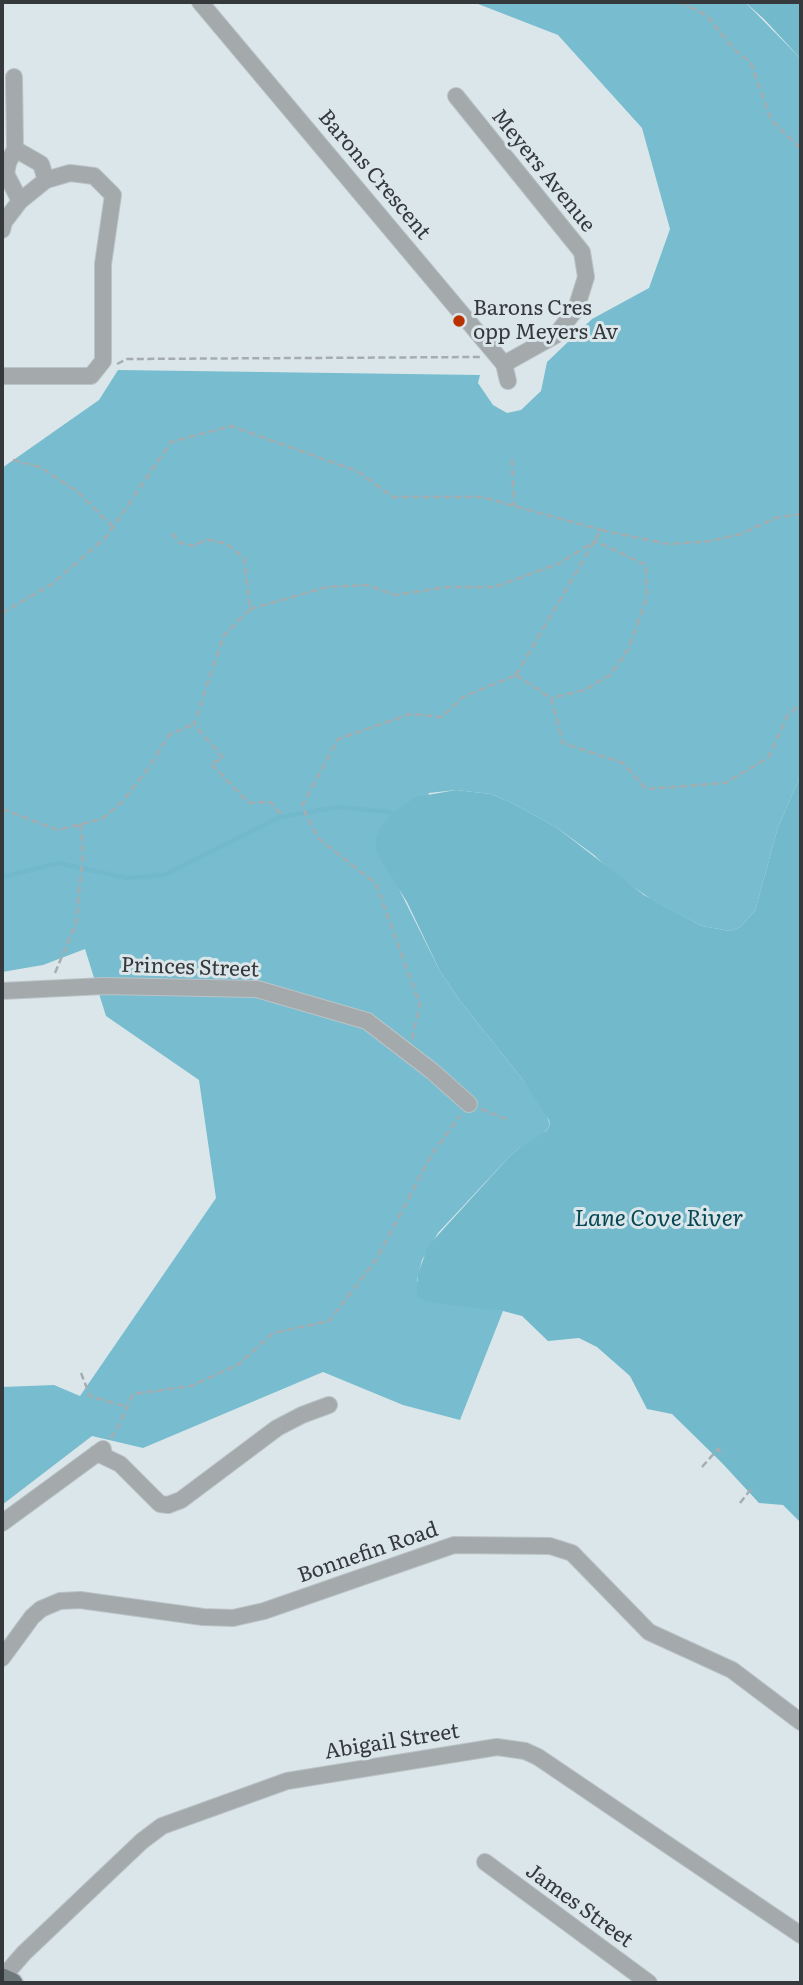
<!DOCTYPE html>
<html>
<head>
<meta charset="utf-8">
<style>
  body { margin:0 }
  #map { position:relative; width:803px; height:1985px; overflow:hidden; background:#dbe6ea; font-family:Literata,serif }
  canvas { display:block }
  .frame { position:absolute; inset:0; border:4px solid #35393b; pointer-events:none }
</style>
</head>
<body>
<div id="map">
<canvas width="803" height="1985"></canvas>
<div class="frame"></div>
</div>
<script>
const c = document.querySelector('canvas').getContext('2d');
c.lineJoin = 'round';
function fill(path, color) {
  c.fillStyle = color;
  c.fill(path, 'evenodd');
}
function toPath(rows) {
  const path = new Path2D();
  for (const r of rows) {
    path.moveTo(r[0], r[1]);
    for (let i = 2; i < r.length; i += 2) path.lineTo(r[i], r[i + 1]);
  }
  return path;
}
function stroke(path, color, width, dash) {
  c.strokeStyle = color;
  c.lineWidth = width;
  c.lineCap = dash ? 'butt' : 'round';
  c.setLineDash(dash || []);
  c.stroke(path);
}
function write(font, color, halo, rows, align = 'center') {
  c.font = font + ' Literata,serif';
  c.lineWidth = 6;
  c.setLineDash([]);
  c.textBaseline = 'middle';
  c.strokeStyle = halo;
  c.fillStyle = color;
  for (const [text, x, y, turn = 0] of rows) {
    c.save();
    c.translate(x, y);
    c.rotate((+turn || 0) * Math.PI / 180);
    c.textAlign = isNaN(turn) ? turn : align;
    if (halo) c.strokeText(text, 0, 0);
    c.fillText(text, 0, 0);
    c.restore();
  }
}
fill(toPath([
  [473,2,745,2,801,59,801,775,778,827,755,911,740,927,730,931,702,926,651,899,613,873,594,855,556,827,512,803,491,794,456,790,429,793,399,889,440,971,461,1002,523,1080,546,1112,550,1126,541,1136,519,1148,509,1157,438,1233,422,1260,417,1281,484,1307,503,1311,460,1420,403,1405,323,1372,143,1448,92,1436,2,1505,2,1387,54,1385,80,1396,216,1198,199,1080,106,1016,85,949,43,965,2,972,2,468,99,400,118,370,480,375,478,383,493,405,507,413,521,410,541,391,547,362,592,319,649,288,670,229,642,128,558,35]
]), '#77bdcf');
fill(toPath([
  [745,2,801,2,801,59,764,19],
  [801,775,801,1523,783,1505,759,1503,722,1463,672,1414,647,1409,630,1376,597,1347,579,1338,548,1341,522,1316,503,1311,441,1304,425,1301,417,1296,418,1274,428,1246,509,1157,519,1148,546,1131,550,1126,549,1120,523,1080,461,1002,440,971,407,902,382,862,376,849,376,838,379,830,392,813,416,797,456,790,491,794,512,803,556,827,644,895,702,926,730,931,740,927,755,911,778,827]
]), '#73b9cc');
stroke(toPath([
  [2,877,59,863,126,878,164,875,280,817,339,807,389,812,395,815]
]), '#73b9cc', 4.5);
const minor = toPath([
  [200,2,504,364,508,381],
  [14,77,15,149,41,164,46,180],
  [456,96,582,252,586,277,576,309,556,335,504,364],
  [15,149,8,163,6,174,20,201],
  [2,230,4,222,20,201,46,180,70,173,94,176,113,195,103,264,103,361,91,376,2,376],
  [2,991,104,986,257,989,367,1021,432,1071,469,1104],
  [97,1453,120,1464,160,1504,168,1505,181,1500,277,1428,302,1415,329,1405],
  [2,1523,103,1449],
  [2,1658,32,1617,41,1609,60,1601,80,1600,203,1617,233,1618,264,1611,454,1545,550,1546,572,1553,649,1632,732,1670,801,1722],
  [485,1862,649,1983],
  [2,1978,24,1953,142,1841,162,1826,287,1781,497,1747,525,1751,538,1757,801,1935]
]);
const major = toPath([
  [2,1978,13,1983]
]);
stroke(minor, '#bac3c7', 18);
stroke(major, '#bac3c7', 22);
stroke(toPath([
  [680,2,706,15,735,50,751,63,771,120,801,149],
  [117,364,127,359,480,357],
  [512,459,514,506],
  [13,460,40,467,78,492,113,527],
  [172,533,180,543,195,546,206,539,227,544,244,558,250,609,224,635,194,724,223,758,211,764,249,803,270,802,283,816],
  [250,609,327,587,367,585,395,595,447,587,495,587,560,563,595,541,646,565,647,597,628,650,610,675,585,690,551,698],
  [2,613,52,584,107,536,171,442,231,426,357,471,393,497,482,497,601,530],
  [516,675,551,698,563,743,623,763,646,789,725,783,768,758,788,715,801,703],
  [516,675,601,530,668,544,710,541,741,534,775,518,801,514],
  [2,809,58,830,102,819,121,803,147,770,170,734,194,724],
  [55,973,76,923,83,853,80,824],
  [412,1039,420,1005,376,884,318,838,302,806,338,739,410,714,442,717,463,697,516,675],
  [481,1109,506,1119],
  [81,1373,90,1396,127,1407],
  [111,1438,118,1427,133,1394,191,1386,239,1364,273,1333,329,1321,376,1260,432,1154,460,1116],
  [702,1467,718,1449,721,1452],
  [740,1503,751,1489]
]), '#a5adb1', 2.5, [7, 3.5]);
stroke(minor, '#a4a9ab', 16);
stroke(major, '#6f787b', 19);
for (const [x, y, r, color] of [
  [459,321,7,"#ba3100"]
]) {
  const dot = new Path2D();
  dot.arc(x, y, r, 0, 2 * Math.PI);
  c.fillStyle = color;
  c.fill(dot);
  stroke(dot, '#dbe6ea', 2.5);
}
write('21px', '#35393b', '#dbe6ea', [
  ["Meyers Avenue",543,171,51],
  ["Barons Crescent",374,175,50],
  ["Princes Street",190,968,2],
  ["Bonnefin Road",368,1553,-19],
  ["Abigail Street",392,1742,-9],
  ["James Street",579,1906,36]
]);
write('21px', '#35393b', '#dbe6ea', [
  ["Barons Cres",473,309],
  ["opp Meyers Av",473,333]
], 'left');
write('italic 23px', '#054754', '#dbe6ea', [
  ["Lane Cove River",659,1219]
]);
</script>
</body>
</html>
